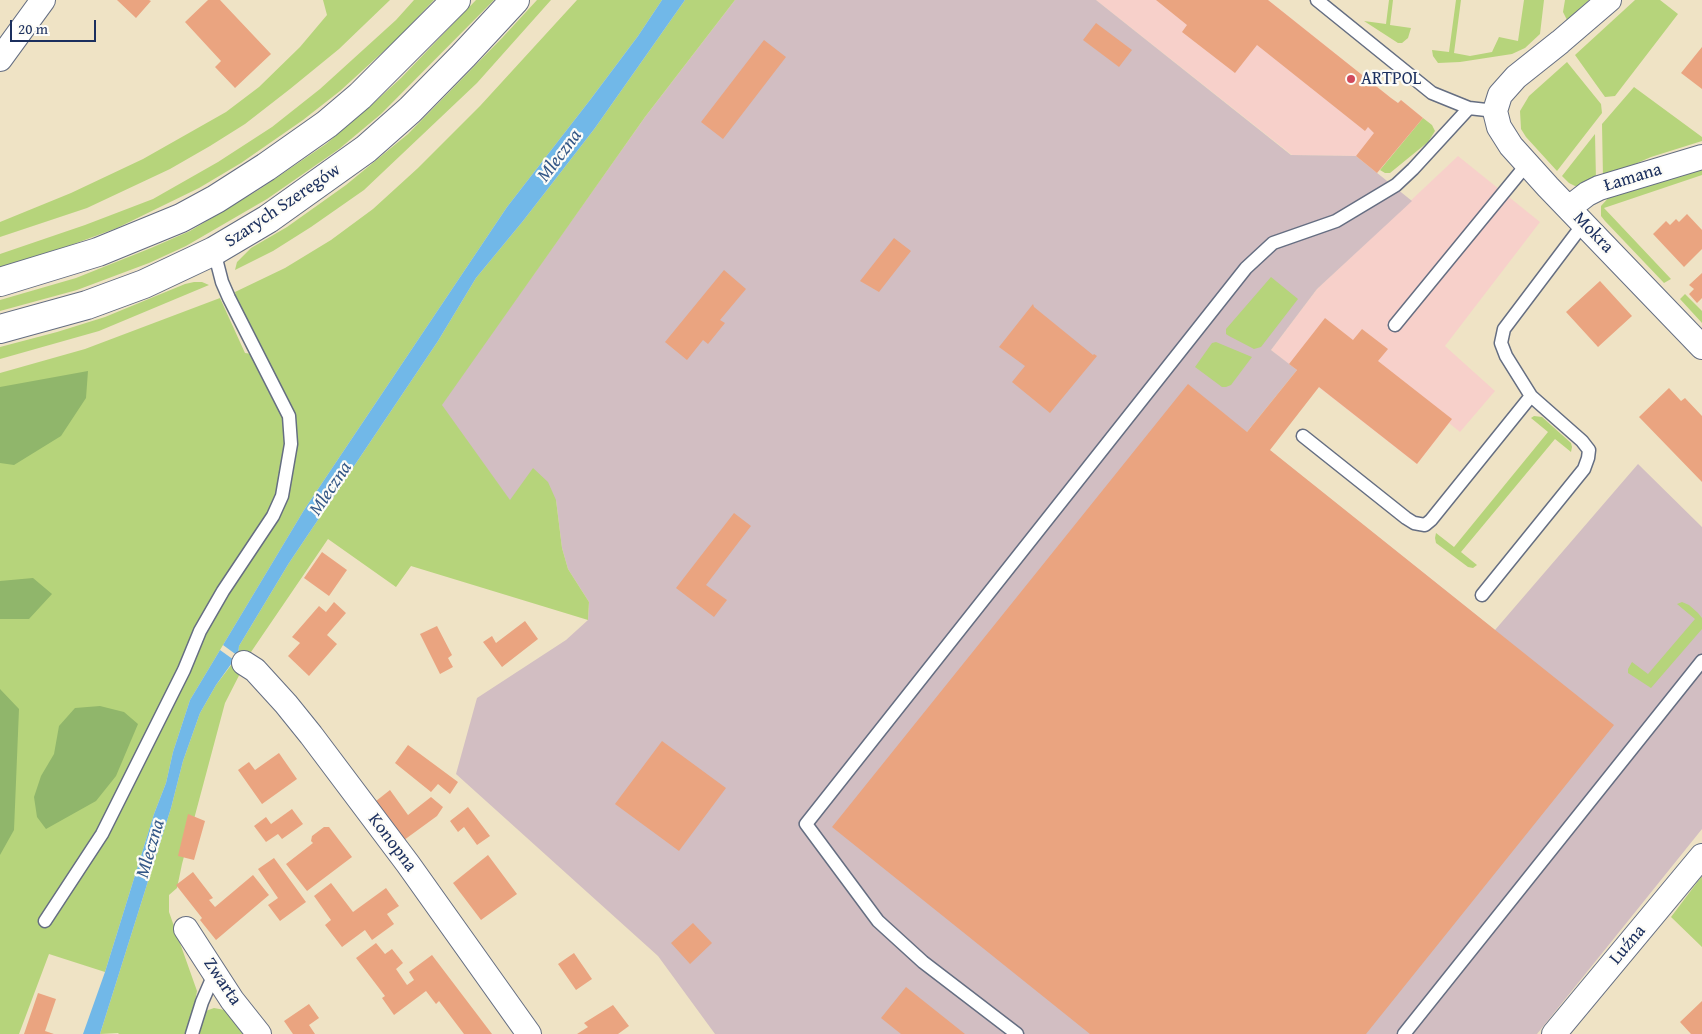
<!DOCTYPE html>
<html>
<head>
<meta charset="utf-8">
<style>
  body { margin:0 }
  #map { position:relative; width:1702px; height:1034px; overflow:hidden; background:#efe3c5; font-family:"Gentium Book Plus",serif }
  canvas { display:block }
  .scale { position:absolute; left:10px; top:20px; width:86px; height:22px; box-sizing:border-box; border:2px solid #1b2f5e; border-top:0; padding-left:6px; font-size:15px; line-height:18px; white-space:nowrap; color:#1b2f5e; -webkit-text-stroke:4px #fdfcf7; paint-order:stroke }
</style>
</head>
<body>
<div id="map">
<canvas width="1702" height="1034"></canvas>
<div class="scale">20 m</div>
</div>
<script>
const c = document.querySelector('canvas').getContext('2d');
c.lineJoin = 'round';
function fill(path, color) {
  c.fillStyle = color;
  c.fill(path, 'evenodd');
}
function toPath(rows) {
  const path = new Path2D();
  for (const r of rows) {
    path.moveTo(r[0], r[1]);
    for (let i = 2; i < r.length; i += 2) path.lineTo(r[i], r[i + 1]);
  }
  return path;
}
function stroke(path, color, width, dash) {
  c.strokeStyle = color;
  c.lineWidth = width;
  c.lineCap = dash ? 'butt' : 'round';
  c.setLineDash(dash || []);
  c.stroke(path);
}
function write(font, color, halo, rows, align = 'center') {
  c.font = font + ' "Gentium Book Plus",serif';
  c.lineWidth = 4.5;
  c.setLineDash([]);
  c.textBaseline = 'middle';
  c.strokeStyle = halo;
  c.fillStyle = color;
  for (const [text, x, y, turn = 0] of rows) {
    c.save();
    c.translate(x, y);
    c.rotate((+turn || 0) * Math.PI / 180);
    c.textAlign = isNaN(turn) ? turn : align;
    if (halo) c.strokeText(text, 0, 0);
    c.fillText(text, 0, 0);
    c.restore();
  }
}
fill(toPath([
  [1096,0,1268,0,1391,98,1398,103,1401,100,1423,118,1377,173,1356,156,1292,155],
  [1458,156,1540,222,1445,346,1495,391,1460,432,1449,423,1417,464,1271,350,1317,289]
]), '#f7d0ca');
fill(toPath([
  [735,0,1096,0,1291,155,1356,156,1412,201,1317,289,1271,350,1297,370,1247,432,1495,630,1638,464,1702,527,1702,829,1537,1034,715,1034,658,956,456,774,477,698,566,640,588,620,589,602,568,569,562,548,556,500,510,501,441,405,645,117]
]), '#d2bec2');
fill(toPath([
  [323,0,390,0,339,49,290,89,245,124,210,146,170,169,87,208,0,237,0,222,71,193,143,159,226,112,259,87,300,47,327,15],
  [414,0,434,0,397,39,340,91,303,120,241,163,199,188,117,228,71,245,0,267,0,254,85,225,153,199,218,162,272,127,320,89,396,20],
  [476,0,494,0,381,114,339,149,267,199,186,246,149,263,77,290,0,311,0,300,76,278,151,248,190,231,260,189,326,144,365,111,401,78],
  [537,0,551,0,477,83,364,190,311,227,273,251,235,270,237,262,251,248,287,227,346,185,408,134,502,38],
  [577,0,662,0,638,36,590,100,507,207,304,510,190,700,173,752,166,783,154,814,105,972,49,954,19,1034,0,1034,0,373,85,349,220,298,245,353,266,356,236,298,235,292,285,268,331,240,373,209,418,168,480,106],
  [685,0,735,0,645,117,442,405,510,500,533,468,548,482,556,500,562,548,568,569,589,602,588,620,411,566,396,587,328,539,251,652,225,703,182,864,177,888,169,895,169,912,197,991,194,1007,203,1012,214,1008,230,1011,250,1034,119,1034,118,1033,100,1034,171,808,183,761,200,713,216,685,238,656,239,646,289,563,438,341,476,278,523,221,595,128],
  [1389,0,1393,0,1390,25,1411,28,1408,38,1402,43,1398,43,1364,21,1386,24],
  [1456,0,1461,0,1454,53,1470,56,1492,52,1499,37,1518,41,1524,0,1544,0,1540,34,1525,48,1512,54,1460,62,1438,63,1433,56,1432,50,1449,52],
  [1565,0,1589,0,1567,20,1563,12],
  [1635,0,1660,0,1678,14,1615,96,1605,97,1575,55],
  [1567,62,1601,104,1602,113,1557,171,1526,137,1521,129,1520,111,1529,96],
  [1634,87,1702,137,1702,141,1651,157,1603,178,1602,124],
  [1423,118,1432,125,1435,131,1428,142,1390,173,1385,173,1380,170],
  [1595,134,1596,180,1580,186,1575,186,1569,183,1562,176],
  [1702,166,1702,175,1604,208,1671,279,1664,283,1605,221,1601,216,1601,206,1611,195],
  [1271,277,1298,299,1261,347,1254,349,1229,336,1226,334,1226,329],
  [194,282,202,282,209,285,99,331,0,359,0,347,57,332,105,317,185,284],
  [1685,294,1702,311,1702,323,1680,299],
  [1216,342,1252,357,1231,385,1226,387,1222,387,1195,367,1212,343],
  [1534,416,1542,417,1571,443,1572,447,1571,452,1555,439,1461,552,1477,565,1473,568,1468,567,1436,543,1435,538,1436,533,1454,547,1548,432,1531,418],
  [1682,602,1689,605,1698,613,1702,618,1702,629,1651,688,1628,673,1628,669,1632,662,1648,674,1695,619,1677,604],
  [1702,876,1702,947,1671,917]
]), '#b6d47b');
fill(toPath([
  [88,371,86,398,61,436,14,465,0,463,0,387],
  [33,578,52,594,29,619,0,619,0,581],
  [0,689,19,709,14,830,0,855],
  [100,706,124,712,138,724,116,776,96,801,46,829,37,817,34,797,41,776,54,754,59,726,75,708]
]), '#90b66b');
fill(toPath([
  [662,0,685,0,595,128,523,221,476,278,438,341,289,563,239,646,238,656,223,645,304,510,507,207,590,100,638,36],
  [220,650,234,660,216,685,200,713,183,761,171,808,100,1034,83,1034,105,972,154,814,166,783,173,752,190,700]
]), '#71b8e8');
fill(toPath([
  [117,0,149,0,151,1,136,18],
  [208,0,220,0,271,54,235,88,215,67,221,61,185,22],
  [1156,0,1268,0,1391,98,1398,103,1401,100,1423,118,1377,173,1356,156,1374,133,1368,127,1365,131,1257,45,1235,73,1182,32,1187,25],
  [1096,23,1132,50,1119,67,1083,40],
  [764,40,786,57,723,139,701,122],
  [1702,47,1702,89,1681,73],
  [1687,214,1702,230,1702,249,1684,267,1653,234,1666,221,1670,225,1676,219,1679,222],
  [894,238,911,251,879,292,860,281],
  [724,270,746,289,720,320,725,323,708,344,703,340,687,360,665,342],
  [1702,273,1702,298,1697,303,1689,294,1694,289,1689,285],
  [1600,281,1632,316,1598,347,1566,312],
  [1033,304,1034,307,1093,355,1094,354,1097,356,1050,413,1012,382,1025,366,999,347],
  [1325,318,1353,340,1362,329,1388,349,1378,361,1452,419,1417,464,1319,387,1270,450,1614,725,1366,1034,1090,1034,832,827,1188,384,1247,432,1297,370,1289,364],
  [1669,388,1681,401,1685,398,1702,416,1702,482,1639,417],
  [734,513,751,526,706,585,727,600,714,617,676,588],
  [322,552,347,570,329,596,304,578],
  [334,602,346,613,327,635,337,644,309,676,288,656,300,643,292,637,319,606,326,612],
  [525,621,538,639,502,667,483,642,492,636,496,643],
  [437,626,452,655,448,658,453,667,440,674,420,634],
  [662,741,726,788,679,851,615,804],
  [408,745,458,782,450,794,438,784,431,792,395,763],
  [279,753,297,779,262,804,238,770,249,762,255,770],
  [390,790,408,815,431,797,443,807,437,816,400,843,371,805],
  [468,807,490,836,477,845,464,827,458,832,450,821],
  [292,809,303,824,282,839,278,834,266,842,254,826,266,817,271,824],
  [188,814,205,821,194,860,178,856],
  [324,827,329,827,352,857,307,891,286,864,313,843,311,841,312,836],
  [488,855,517,894,481,920,453,883],
  [274,858,306,902,280,921,268,905,278,898,258,869],
  [193,872,213,898,209,900,215,907,253,875,269,895,216,940,200,920,202,918,176,885],
  [331,883,353,912,386,888,399,906,387,914,394,924,372,940,365,930,342,947,325,925,331,920,314,896],
  [693,923,712,943,690,964,671,943],
  [376,943,385,954,392,949,403,963,396,969,407,985,414,980,409,972,432,955,492,1034,464,1034,439,1001,436,1004,426,991,394,1015,382,998,385,996,356,958],
  [574,953,592,979,576,990,558,964],
  [906,987,965,1034,901,1034,881,1018],
  [38,993,56,999,45,1031,54,1034,24,1034],
  [1702,1001,1702,1034,1691,1034,1680,1022],
  [309,1004,319,1018,309,1025,315,1034,293,1034,284,1021],
  [613,1005,629,1026,618,1034,577,1034,588,1027,584,1023]
]), '#eaa480');
const lane = toPath([
  [1317,0,1432,93,1469,108,1495,111],
  [1395,325,1527,164],
  [1303,436,1406,518,1414,523,1425,525,1431,520,1531,396,1506,356,1501,343,1504,329,1584,223],
  [1482,595,1584,469,1588,458,1589,450,1582,441,1531,396],
  [45,921,102,834,184,670,200,631,223,591,273,516,282,496,291,444,289,416,229,298,222,282,214,251],
  [192,1034,202,1002,215,972],
  [1017,1034,923,962,878,921,806,824,1246,268,1273,243,1336,221,1396,185,1413,169,1469,108],
  [1404,1034,1702,661]
]);
const street = toPath([
  [1609,0,1560,42,1516,77,1500,95,1495,111,1499,127,1511,146,1548,187,1702,347],
  [0,59,43,0],
  [1569,208,1587,194,1599,188,1702,157],
  [244,663,255,670,286,704,311,735,408,864,529,1034],
  [186,929,232,1000,259,1034],
  [1554,1034,1702,856]
]);
const secondary = toPath([
  [0,282,98,252,181,218,216,199,266,167,327,124,360,96,456,0],
  [0,329,87,305,144,284,214,251,268,219,366,149,410,110,463,56,515,0]
]);
stroke(lane, '#656e82', 15);
stroke(street, '#656e82', 26);
stroke(secondary, '#656e82', 30);
stroke(lane, '#fff', 12);
stroke(street, '#fff', 24);
stroke(secondary, '#fff', 28);
for (const [x, y, r, color] of [
  [1351,79,5,"#d1495b"]
]) {
  const dot = new Path2D();
  dot.arc(x, y, r, 0, 2 * Math.PI);
  c.fillStyle = color;
  c.fill(dot);
  stroke(dot, '#fdfcf7', 2);
}
write('18px', '#1b2f5e', '#fdfcf7', [
  ["ARTPOL",1361,79]
], 'left');
write('18px', '#1b2f5e', '#fdfcf7', [
  ["Łamana",1633,178,-17],
  ["Szarych Szeregów",283,206,-34],
  ["Mokra",1593,233,46],
  ["Konopna",392,843,53],
  ["Luźna",1628,945,-50],
  ["Zwarta",222,982,56]
]);
write('italic 19px', '#355887', '#fdfcf7', [
  ["Mleczna",560,156,-53],
  ["Mleczna",331,489,-56],
  ["Mleczna",151,849,-74]
]);
</script>
</body>
</html>
